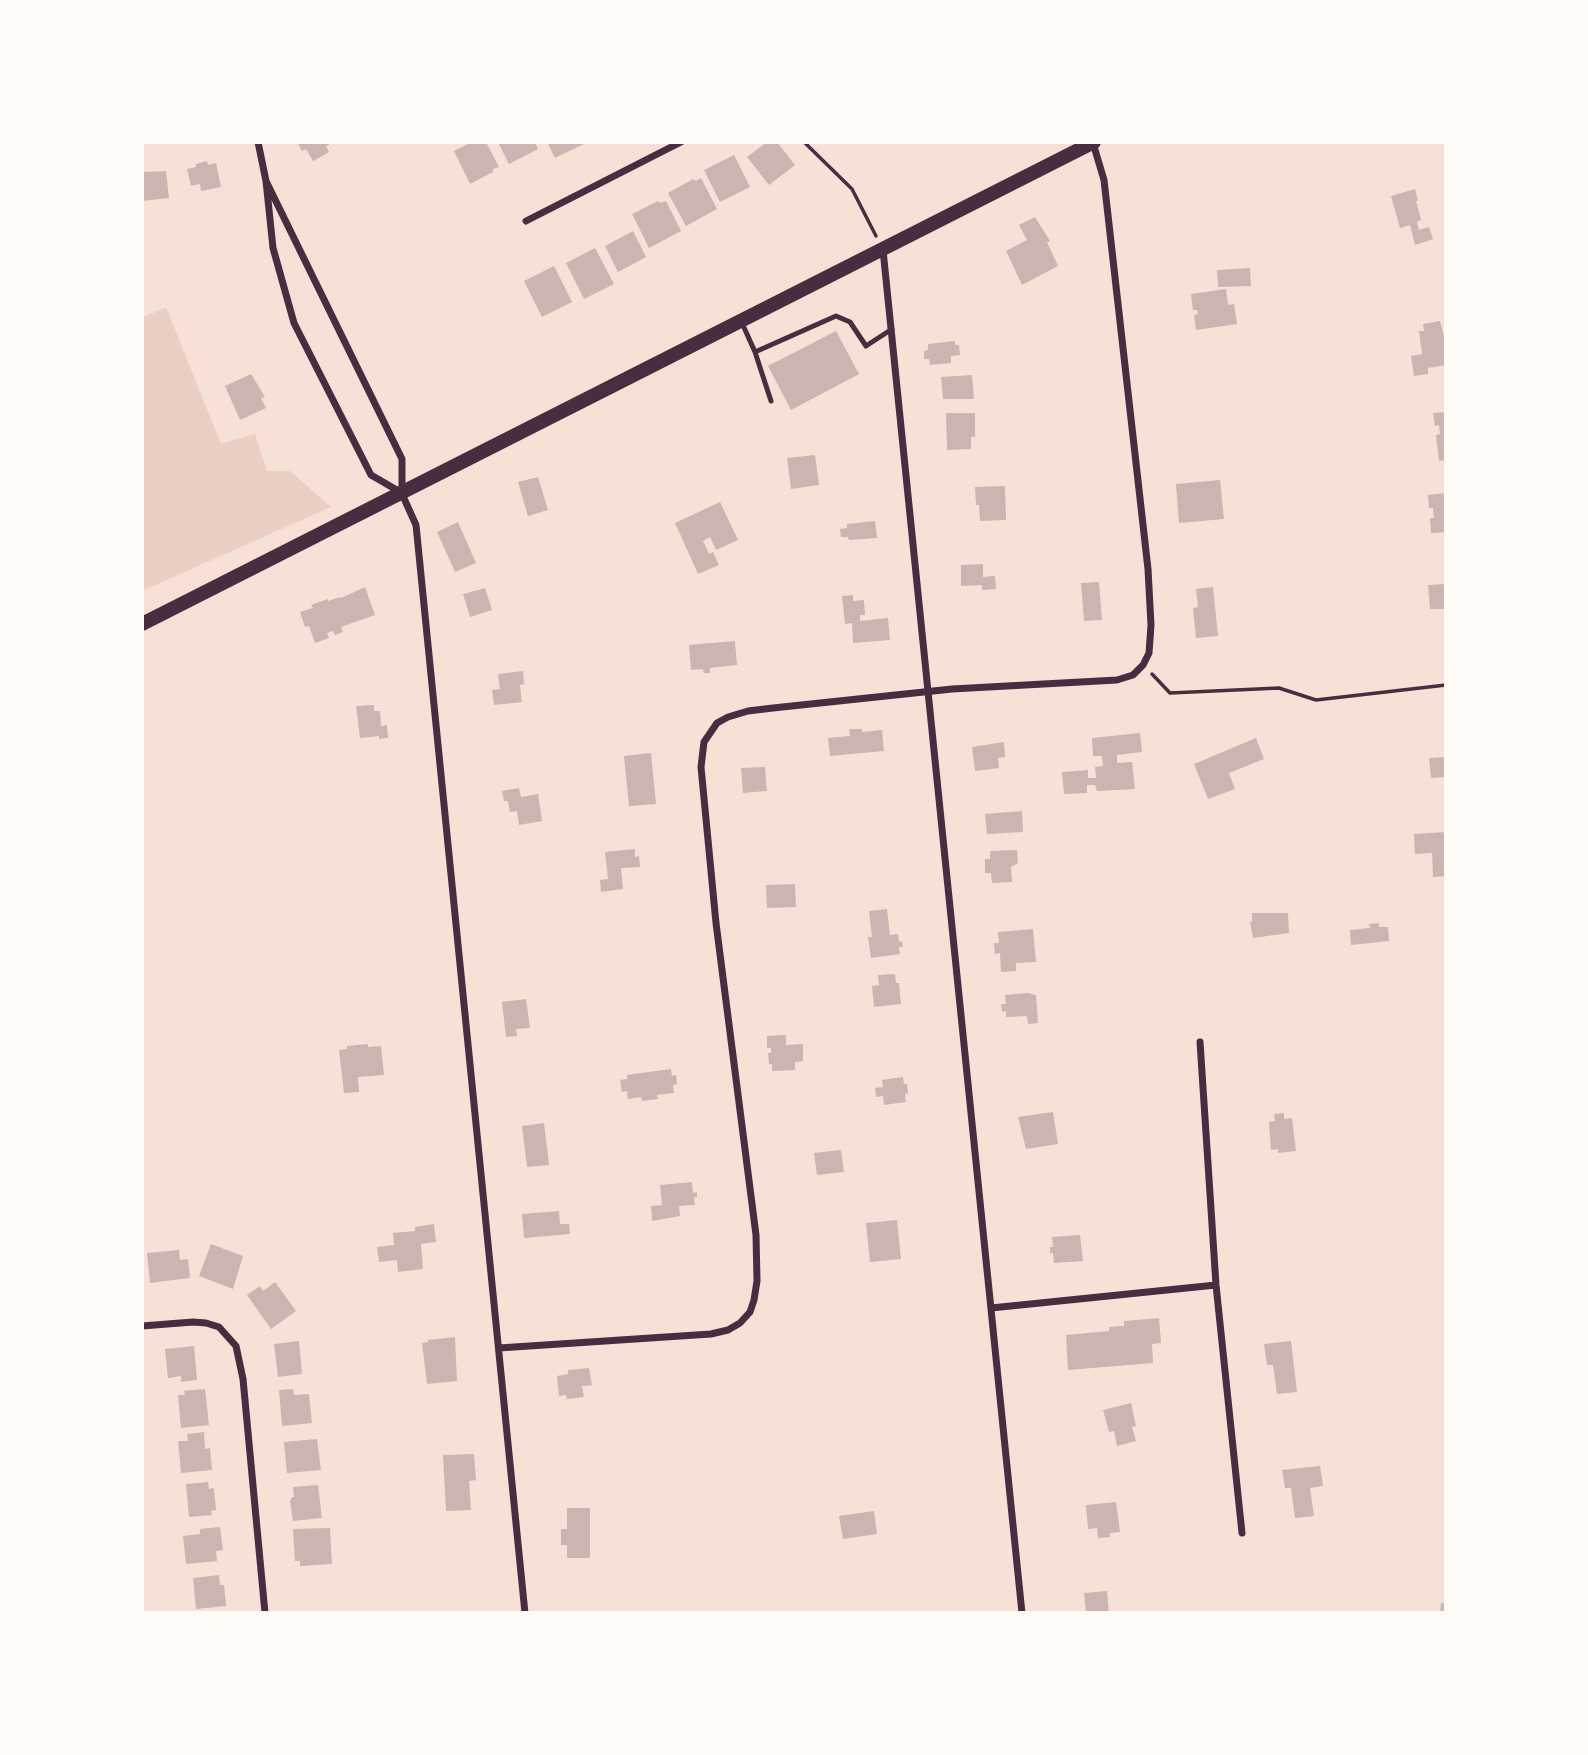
<!DOCTYPE html>
<html>
<head>
<meta charset="utf-8">
<style>
  body { margin:0 }
  #map { position:relative; width:1588px; height:1755px; overflow:hidden; background:#f7e1d7; font-family:"Titillium Web",sans-serif }
  canvas { display:block }
  .frame { position:absolute; inset:0; border:144px solid #fffaf5; pointer-events:none }
</style>
</head>
<body>
<div id="map">
<canvas width="1588" height="1755"></canvas>
<div class="frame"></div>
</div>
<script>
const c = document.querySelector('canvas').getContext('2d');
c.lineJoin = 'round';
function fill(path, color) {
  c.fillStyle = color;
  c.fill(path, 'evenodd');
}
function toPath(rows) {
  const path = new Path2D();
  for (const r of rows) {
    path.moveTo(r[0], r[1]);
    for (let i = 2; i < r.length; i += 2) path.lineTo(r[i], r[i + 1]);
  }
  return path;
}
function stroke(path, color, width, dash) {
  c.strokeStyle = color;
  c.lineWidth = width;
  c.lineCap = dash ? 'butt' : 'round';
  c.setLineDash(dash || []);
  c.stroke(path);
}
fill(toPath([
  [166,307,221,444,255,434,267,471,290,471,331,507,142,591,142,318]
]), '#ebcfc5');
fill(toPath([
  [297,142,334,142,326,146,329,152,313,161,306,149,302,151],
  [472,142,486,142,499,167,493,169,493,172,470,184,454,151],
  [498,142,535,142,538,149,509,164],
  [547,142,588,142,555,158],
  [767,142,777,142,795,165,769,185,747,157],
  [734,155,750,187,720,202,704,170],
  [207,161,208,165,216,163,221,187,201,191,200,184,191,186,187,169,196,167,196,164],
  [166,171,169,198,142,201,142,172],
  [701,178,717,209,686,226,668,193,693,179,696,181],
  [1415,189,1418,201,1416,201,1421,220,1417,222,1419,230,1429,227,1433,239,1415,245,1410,225,1400,228,1391,196],
  [658,201,660,203,666,201,681,231,649,248,632,214],
  [1035,217,1050,241,1047,242,1058,266,1022,285,1006,251,1027,240,1019,225],
  [633,231,646,257,618,272,605,246],
  [595,248,614,284,584,299,566,263],
  [554,266,572,302,542,317,524,281],
  [1250,268,1251,286,1218,287,1217,270],
  [1226,289,1228,305,1234,304,1237,324,1196,330,1194,315,1198,314,1197,310,1193,310,1191,294],
  [1440,321,1446,344,1446,365,1428,368,1428,374,1414,376,1411,356,1422,354,1419,331,1424,331,1423,324],
  [836,331,859,374,791,410,768,366],
  [955,341,955,345,959,345,960,355,951,356,951,363,930,365,929,359,924,359,924,351,928,350,928,344],
  [251,374,265,397,261,398,266,408,240,420,225,386],
  [972,375,974,399,943,399,941,377],
  [1446,412,1446,460,1439,461,1436,435,1440,434,1439,425,1435,426,1433,413],
  [946,413,975,413,975,437,971,437,971,449,947,450],
  [815,455,819,485,791,489,787,458],
  [538,477,548,510,528,516,518,482],
  [1220,480,1224,519,1179,523,1176,484],
  [1005,486,1006,520,980,521,979,505,976,505,975,487],
  [1446,493,1446,532,1431,533,1430,518,1434,518,1433,508,1429,508,1428,495],
  [720,502,738,540,716,550,710,537,703,541,709,554,713,552,719,565,698,574,675,523],
  [875,521,877,538,849,540,848,537,841,537,840,529,847,528,847,524],
  [458,522,476,563,455,572,437,532],
  [983,564,983,577,995,576,996,589,982,590,982,585,961,586,961,565],
  [1099,582,1102,620,1084,621,1081,583],
  [1446,584,1446,609,1430,609,1428,585],
  [365,587,375,615,341,627,343,632,335,635,333,631,327,633,329,638,315,643,309,626,305,627,300,612,313,608,311,605,328,599,328,601,340,597,341,598],
  [1213,587,1218,636,1196,638,1193,608,1198,607,1196,589],
  [485,588,492,610,470,617,463,594],
  [853,595,853,601,864,600,865,615,860,615,860,621,888,618,890,640,853,643,852,623,845,624,842,596],
  [735,641,737,665,710,668,710,673,704,673,703,669,691,670,689,645],
  [523,671,524,684,520,685,522,702,494,705,492,690,500,689,498,674],
  [374,705,374,711,380,711,381,726,387,725,388,738,379,739,379,736,360,738,356,706],
  [849,729,862,729,862,732,882,730,884,751,830,756,828,738,850,736],
  [1140,733,1142,752,1117,755,1117,763,1132,762,1135,789,1097,791,1095,785,1087,785,1087,793,1064,794,1062,772,1088,770,1088,778,1096,778,1095,767,1103,766,1102,756,1093,756,1092,738],
  [1256,738,1264,759,1229,773,1235,789,1208,799,1194,764],
  [1004,742,1005,757,998,758,999,768,975,771,972,747],
  [651,753,656,804,629,806,624,756],
  [1446,757,1446,777,1431,778,1429,758],
  [765,767,767,791,743,793,741,768],
  [519,788,521,797,538,794,542,821,519,825,517,811,510,812,508,801,504,801,502,791],
  [1022,811,1023,832,987,834,985,814],
  [1446,832,1446,876,1433,877,1432,853,1415,854,1414,834],
  [635,849,635,857,639,856,640,867,621,868,623,889,601,892,600,880,608,879,605,852],
  [1017,850,1018,863,1011,867,1012,882,992,883,991,873,985,873,985,859,990,859,990,851],
  [795,884,796,907,767,908,766,885],
  [887,909,890,935,898,934,899,942,902,941,903,947,899,947,900,954,871,958,868,937,872,937,869,911],
  [1252,913,1288,913,1289,933,1253,938,1250,922,1252,922],
  [1379,923,1379,927,1388,927,1389,941,1351,945,1350,930,1370,928,1369,924],
  [1033,929,1036,962,1016,963,1016,971,1001,972,1000,953,995,954,994,943,999,943,998,932],
  [895,974,896,983,899,983,901,1004,874,1007,872,986,879,985,878,975],
  [1028,993,1036,995,1038,1023,1028,1024,1027,1016,1006,1017,1006,1011,1002,1012,1001,1004,1006,1004,1005,995],
  [526,999,530,1028,516,1029,517,1036,506,1037,502,1002],
  [786,1035,786,1045,803,1044,803,1061,795,1062,795,1070,772,1071,772,1064,769,1064,768,1053,771,1053,771,1048,767,1048,767,1036],
  [368,1044,368,1047,381,1046,384,1075,358,1077,359,1092,344,1093,339,1050,347,1049,347,1046],
  [671,1069,672,1076,676,1075,677,1084,673,1085,674,1093,657,1095,658,1099,642,1101,641,1097,628,1099,627,1091,622,1092,620,1080,627,1079,627,1075],
  [903,1077,904,1084,907,1084,908,1093,905,1094,906,1102,884,1105,883,1096,876,1097,875,1088,883,1087,882,1080],
  [1053,1112,1058,1144,1026,1149,1018,1117],
  [1284,1113,1284,1119,1292,1118,1296,1151,1278,1153,1278,1149,1271,1150,1269,1122,1275,1121,1274,1114],
  [544,1123,549,1165,527,1167,522,1126],
  [841,1150,844,1172,817,1175,814,1153],
  [692,1182,693,1193,697,1192,697,1197,694,1197,695,1205,679,1206,680,1216,652,1221,651,1206,662,1205,660,1185],
  [559,1211,560,1224,569,1224,570,1234,524,1238,522,1214],
  [897,1220,901,1259,870,1262,866,1223],
  [434,1224,436,1242,421,1244,423,1269,398,1272,397,1260,379,1262,377,1247,394,1245,393,1233,415,1231,415,1227],
  [1080,1235,1083,1261,1054,1263,1053,1253,1050,1253,1050,1247,1053,1247,1052,1237],
  [211,1244,243,1256,233,1289,199,1276],
  [179,1250,180,1260,188,1259,190,1278,150,1283,147,1253],
  [275,1282,296,1311,271,1329,247,1295,260,1286,263,1291],
  [1159,1318,1161,1343,1152,1344,1153,1363,1068,1370,1066,1335,1109,1331,1109,1327,1124,1326,1124,1321],
  [455,1337,457,1381,427,1384,422,1343,428,1342,428,1340],
  [299,1341,302,1374,278,1377,274,1344],
  [1291,1341,1297,1392,1277,1394,1273,1365,1267,1365,1264,1344],
  [194,1346,197,1380,181,1382,181,1376,168,1378,165,1349],
  [589,1368,592,1385,582,1386,584,1397,567,1399,566,1395,559,1396,557,1376,568,1374,568,1370],
  [205,1389,209,1425,181,1428,178,1395,185,1395,184,1391],
  [293,1389,294,1395,309,1394,312,1423,282,1426,279,1390],
  [1131,1403,1136,1426,1132,1427,1136,1441,1117,1446,1114,1431,1109,1432,1103,1410],
  [204,1432,205,1449,210,1448,212,1470,181,1473,178,1441,188,1441,187,1434],
  [317,1439,321,1470,287,1473,284,1442],
  [474,1454,476,1480,469,1481,471,1510,446,1511,443,1455],
  [1320,1466,1323,1486,1310,1488,1314,1516,1295,1518,1291,1488,1285,1488,1282,1470],
  [208,1482,209,1489,214,1488,216,1510,211,1511,212,1515,189,1517,186,1484],
  [318,1485,322,1518,293,1521,290,1501,292,1497,294,1497,293,1487],
  [1116,1502,1120,1532,1110,1533,1110,1537,1098,1538,1097,1528,1088,1529,1086,1505],
  [567,1508,590,1508,590,1558,567,1558,567,1545,561,1545,561,1529,567,1529],
  [874,1511,877,1534,843,1539,839,1516],
  [220,1527,223,1550,216,1551,217,1561,186,1564,183,1536,200,1534,200,1529],
  [330,1528,332,1564,300,1566,300,1561,295,1561,293,1529],
  [219,1575,220,1585,224,1585,226,1606,196,1609,193,1578],
  [1107,1591,1109,1613,1086,1613,1084,1593],
  [1441,1603,1446,1604,1446,1613,1440,1613]
]), '#ccb4b1');
stroke(toPath([
  [804,142,852,189,876,236],
  [1152,674,1170,693,1279,688,1316,700,1446,685]
]), '#4a2c40', 3.5);
stroke(toPath([
  [742,323,755,352,836,316,850,322,866,346,892,329],
  [755,352,771,401]
]), '#4a2c40', 5);
stroke(toPath([
  [258,142,266,181,273,248,294,323,371,475,402,493],
  [266,181,402,459,402,494,416,525,525,1613],
  [526,221,681,142],
  [883,250,1022,1613],
  [1200,1042,1216,1285,1242,1533],
  [991,1308,1216,1285],
  [142,1326,193,1322,206,1323,219,1327,236,1346,243,1379,265,1613],
  [499,1348,711,1334,728,1330,740,1323,750,1312,754,1300,757,1281,756,1235,716,923,701,767,704,742,717,723,728,717,748,711,773,708,952,689,1117,680,1133,675,1143,665,1149,653,1151,625,1148,569,1104,180,1093,143]
]), '#4a2c40', 7);
stroke(toPath([
  [142,624,1094,142]
]), '#4a2c40', 14);
</script>
</body>
</html>
